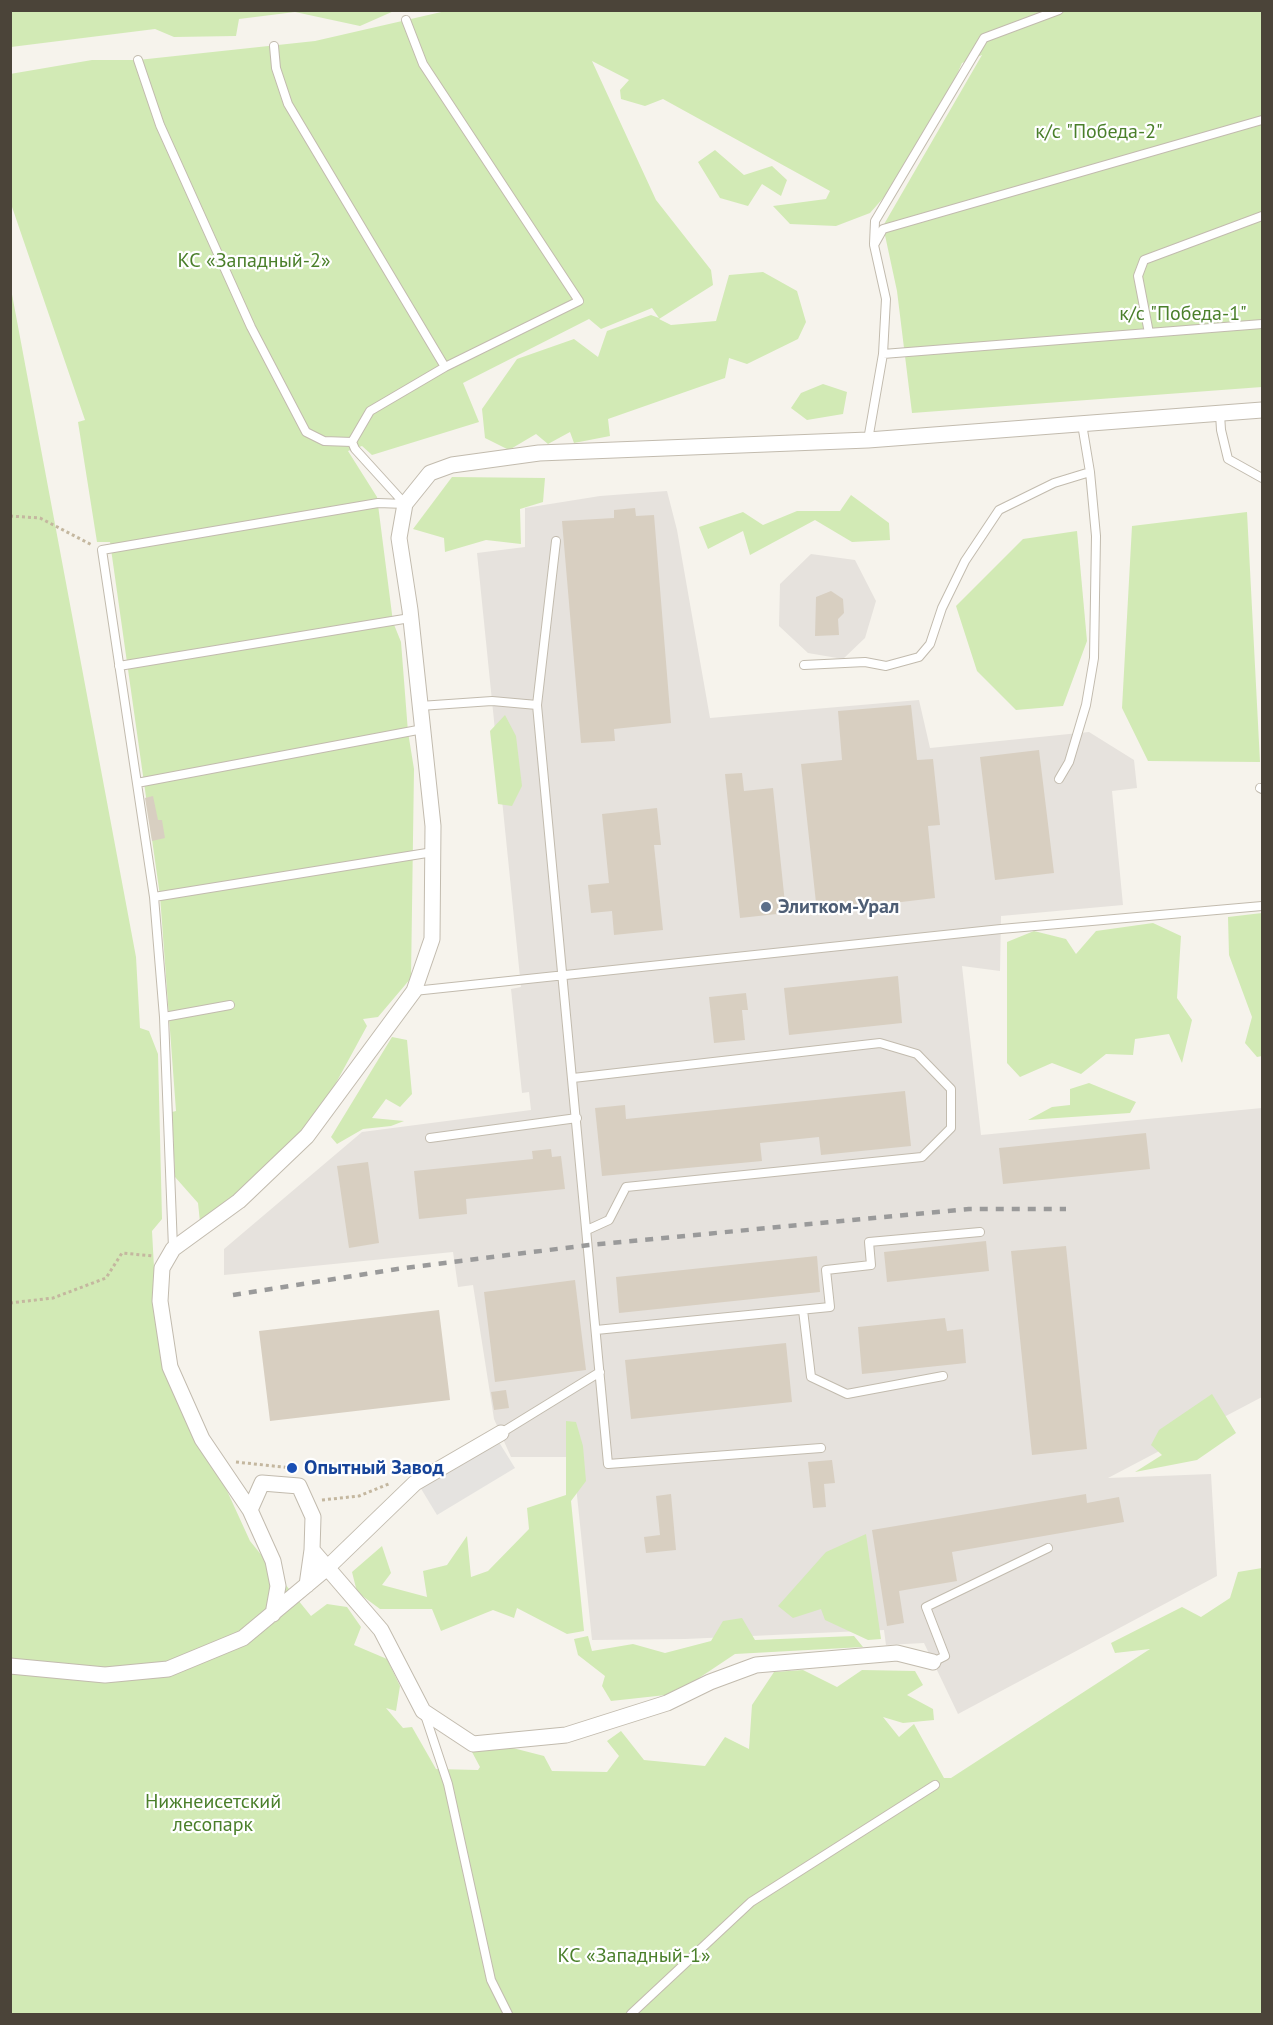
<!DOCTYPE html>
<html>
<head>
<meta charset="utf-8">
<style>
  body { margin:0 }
  #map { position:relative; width:1273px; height:2025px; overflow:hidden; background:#f6f3ec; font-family:"PT Sans",sans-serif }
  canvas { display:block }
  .frame { position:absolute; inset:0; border:12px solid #4b4439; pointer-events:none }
</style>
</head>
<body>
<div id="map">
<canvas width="1273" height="2025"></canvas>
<div class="frame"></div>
</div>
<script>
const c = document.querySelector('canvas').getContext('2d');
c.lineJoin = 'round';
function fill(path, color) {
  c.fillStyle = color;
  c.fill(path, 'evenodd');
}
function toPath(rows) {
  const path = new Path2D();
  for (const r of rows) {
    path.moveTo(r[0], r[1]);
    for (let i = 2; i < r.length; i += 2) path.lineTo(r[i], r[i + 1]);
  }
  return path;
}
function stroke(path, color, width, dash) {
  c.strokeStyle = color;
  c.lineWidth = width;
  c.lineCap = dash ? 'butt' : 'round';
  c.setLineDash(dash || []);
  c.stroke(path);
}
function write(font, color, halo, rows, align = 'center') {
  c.font = font + ' "PT Sans",sans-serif';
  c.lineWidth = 4.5;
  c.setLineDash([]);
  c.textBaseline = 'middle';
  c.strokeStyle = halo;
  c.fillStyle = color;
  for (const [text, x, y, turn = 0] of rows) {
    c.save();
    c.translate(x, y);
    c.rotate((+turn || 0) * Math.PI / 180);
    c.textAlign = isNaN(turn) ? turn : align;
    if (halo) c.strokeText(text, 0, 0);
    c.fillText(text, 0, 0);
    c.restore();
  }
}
fill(toPath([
  [667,491,677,530,710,718,919,700,930,748,1089,732,1134,760,1137,788,1112,791,1123,905,1001,916,1000,971,962,966,981,1135,1262,1108,1262,1397,1108,1478,1211,1474,1217,1576,958,1714,924,1643,886,1645,884,1630,685,1639,592,1640,573,1457,511,1457,494,1419,473,1285,458,1287,453,1252,224,1275,224,1249,362,1132,531,1110,529,1092,522,1093,511,989,521,987,477,553,525,547,525,508,600,496],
  [811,554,855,560,876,601,865,638,843,659,808,653,779,626,780,584]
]), '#e6e2dd');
fill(toPath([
  [450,10,1262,11,1262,387,912,413,897,291,883,226,982,55,962,63,933,129,900,179,870,213,836,226,790,224,773,206,826,199,830,191,663,99,645,106,621,99,620,90,629,80,592,61,656,200,711,270,713,285,659,319,671,325,716,321,729,275,763,272,797,291,806,322,798,339,747,364,729,358,725,378,608,419,610,436,574,443,570,432,548,444,536,434,509,450,485,438,482,409,517,359,574,339,598,357,607,331,651,315,659,318,652,308,601,329,589,319,463,383,479,422,372,455,362,446,348,451,377,497,393,622,401,642,408,732,414,769,411,978,378,1017,363,1019,367,1026,318,1116,239,1195,200,1222,198,1203,175,1177,172,1112,176,1111,160,896,110,542,97,542,78,422,85,420,11,204,10,74,92,60,138,60,315,41],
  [10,11,11,10,394,11,360,26,295,12,239,19,236,36,174,37,155,29,11,47],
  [715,150,744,175,772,166,787,180,781,196,762,184,748,206,720,198,698,162],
  [11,289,136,957,140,1028,149,1031,158,1054,162,1219,152,1231,158,1340,250,1541,311,1616,327,1604,347,1607,361,1627,354,1645,387,1659,400,1686,396,1711,386,1708,403,1728,412,1727,436,1769,478,1770,480,1767,472,1752,505,1746,544,1756,552,1771,607,1772,619,1756,607,1741,621,1731,644,1760,705,1766,725,1737,749,1749,752,1705,774,1672,803,1670,837,1687,862,1670,915,1671,923,1685,907,1695,933,1709,934,1720,903,1723,883,1717,899,1737,914,1724,944,1778,951,1778,1150,1649,1115,1653,1111,1643,1182,1607,1201,1617,1230,1598,1238,1572,1262,1568,1262,2014,11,2014],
  [823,384,847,392,843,414,807,420,791,408,801,393],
  [452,477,545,478,543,502,520,509,521,544,486,540,445,552,444,538,413,529],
  [851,495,889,523,890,540,852,542,815,520,750,555,743,531,708,549,699,527,743,512,763,525,797,511,840,511],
  [1247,512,1260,762,1148,761,1122,708,1132,526],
  [1077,531,1087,641,1063,706,1016,710,977,671,956,606,1023,539],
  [505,715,516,736,522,786,512,806,498,804,490,731],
  [1262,913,1262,1056,1257,1057,1245,1043,1252,1017,1229,955,1228,917],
  [1153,923,1181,936,1177,998,1192,1020,1182,1063,1169,1034,1135,1039,1133,1055,1106,1054,1081,1074,1052,1063,1020,1077,1007,1063,1007,942,1034,931,1066,939,1076,954,1096,931],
  [392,1037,407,1040,412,1094,400,1107,386,1099,372,1118,404,1121,391,1126,363,1129,337,1144,331,1137],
  [1089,1083,1136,1102,1130,1113,1028,1120,1052,1107,1070,1105,1070,1089],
  [1212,1394,1236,1433,1197,1460,1135,1472,1162,1455,1151,1445,1159,1430],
  [566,1421,576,1422,583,1446,586,1481,571,1501,584,1631,567,1634,517,1608,514,1618,493,1610,441,1631,432,1609,380,1609,357,1592,352,1572,382,1546,391,1573,382,1585,427,1597,423,1571,447,1565,467,1536,471,1577,488,1571,529,1529,527,1508,566,1495],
  [866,1534,881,1639,868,1640,825,1620,821,1609,793,1618,778,1606,826,1552],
  [742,1618,755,1640,854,1636,863,1647,735,1654,675,1694,611,1701,602,1686,605,1676,578,1655,574,1639,588,1636,592,1651,633,1644,665,1653,711,1641,723,1621]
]), '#d2eab5');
fill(toPath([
  [497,1439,515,1468,437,1515,420,1487]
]), '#e5e3e0');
fill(toPath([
  [635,508,636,516,654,515,671,723,614,729,615,741,581,743,562,521,614,518,614,510],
  [831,591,843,599,844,613,838,619,839,635,815,636,816,597],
  [911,705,917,760,933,759,940,825,928,826,935,898,817,912,801,764,842,760,838,711],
  [1039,750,1054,873,995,880,980,757],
  [742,773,744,791,773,788,786,913,740,918,725,774],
  [153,796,158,820,162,820,165,838,152,841,145,798],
  [657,808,661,845,654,845,663,930,614,935,612,911,591,913,588,885,609,883,602,814],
  [898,976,902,1023,789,1035,784,988],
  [746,993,748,1010,742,1010,745,1040,714,1043,709,997],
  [905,1091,911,1146,821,1155,819,1137,760,1143,762,1161,602,1176,595,1108,625,1105,626,1119],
  [1146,1133,1150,1169,1003,1184,999,1148],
  [551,1149,552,1157,561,1156,565,1189,466,1199,467,1214,419,1219,414,1171,533,1159,532,1151],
  [368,1162,379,1243,349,1248,337,1166],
  [986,1241,989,1271,887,1282,884,1252],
  [1066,1246,1087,1449,1032,1455,1011,1251],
  [817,1256,820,1292,619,1313,616,1277],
  [575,1280,586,1370,495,1382,484,1292],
  [439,1310,450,1400,270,1421,259,1331],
  [945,1318,947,1331,963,1329,966,1363,862,1374,858,1327],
  [786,1343,792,1402,631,1419,625,1360],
  [506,1390,509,1408,494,1410,491,1392],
  [832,1460,835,1483,824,1484,826,1507,813,1508,808,1462],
  [671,1494,676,1550,646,1553,644,1537,660,1535,656,1496],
  [1086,1494,1087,1503,1119,1497,1124,1522,952,1552,957,1581,899,1591,904,1623,887,1626,872,1530]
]), '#d8cfc1');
const service = toPath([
  [274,46,276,68,288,104,445,367],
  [138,60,160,125,251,327,306,432,324,441,352,442,355,449,405,504,378,503,102,550,154,897,164,1017,173,1248],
  [874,244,875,221,984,38,1059,10],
  [1149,333,1138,276,1144,260,1262,216],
  [883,354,1262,324],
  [1220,414,1221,430,1228,459,1262,478],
  [868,440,883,354,886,299,874,245,883,229,1262,120],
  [352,442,370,411,445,367,579,301,423,64,406,20],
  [804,665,865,662,886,666,919,657,930,644,942,608,965,561,999,510,1054,483,1090,472,1082,424],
  [119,666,410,618],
  [537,705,608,1464,821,1448],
  [420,706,492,701,537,705,556,541],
  [1059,779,1069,762,1086,705,1094,658,1096,536,1090,472],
  [137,783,423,729],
  [1260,788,1262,789],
  [154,897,433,852],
  [414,991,1001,929,1262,906],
  [164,1017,230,1005],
  [573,1078,880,1043,917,1054,951,1089,951,1128,922,1157,626,1187,609,1220,587,1230],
  [430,1138,577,1118],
  [803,1310,811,1377,847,1394,943,1376],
  [596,1330,830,1307,826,1270,871,1265,869,1242,980,1232],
  [501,1433,600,1372],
  [933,1662,945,1656,926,1607,1048,1548],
  [425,1715,448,1784,491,1980,508,2014],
  [631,2014,751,1902,935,1785]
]);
const minor = toPath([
  [250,1510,262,1483,299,1486,313,1517,312,1550,307,1585],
  [312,1550,381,1630,423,1711,473,1744,566,1735,667,1703,710,1682,756,1665,897,1653,933,1662],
  [273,1614,278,1586,273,1561,250,1510,202,1439,170,1367,160,1301,162,1268,173,1249,239,1201,307,1136,414,991,432,939,433,826,410,610,399,538,405,504,430,473,452,465,539,453,868,440,1262,410],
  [10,1666,105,1675,168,1669,243,1638,327,1568,415,1483,501,1433]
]);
stroke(service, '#c2bbae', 10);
stroke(minor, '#c2bbae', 17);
stroke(toPath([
  [10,516,40,518,92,545],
  [10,1303,53,1298,106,1278,122,1253,153,1256],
  [236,1462,292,1468,294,1470],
  [322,1500,359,1496,391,1483]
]), '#c4b79f', 3, [3, 3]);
stroke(service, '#fff', 8);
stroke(minor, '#fff', 15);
stroke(toPath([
  [233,1295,404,1268,589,1245,969,1209,1066,1209]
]), '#9a9a9a', 4.5, [8, 8]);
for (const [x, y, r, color] of [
  [766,907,6,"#5c6f8a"],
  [292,1468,6,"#1a4fb4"]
]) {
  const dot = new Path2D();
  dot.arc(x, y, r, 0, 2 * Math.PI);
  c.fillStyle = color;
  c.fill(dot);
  stroke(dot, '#fff', 2);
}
write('20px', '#4a7f2a', '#fff', [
  ["к/с \"Победа-2\"",1099,132],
  ["КС «Западный-2»",254,261],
  ["к/с \"Победа-1\"",1183,314],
  ["Нижнеисетский",213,1802],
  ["лесопарк",213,1825],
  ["КС «Западный-1»",634,1956]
]);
write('bold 20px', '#4e5e75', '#fff', [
  ["Элитком-Урал",778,907]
], 'left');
write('bold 20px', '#164399', '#fff', [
  ["Опытный Завод",304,1468]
], 'left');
</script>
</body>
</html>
